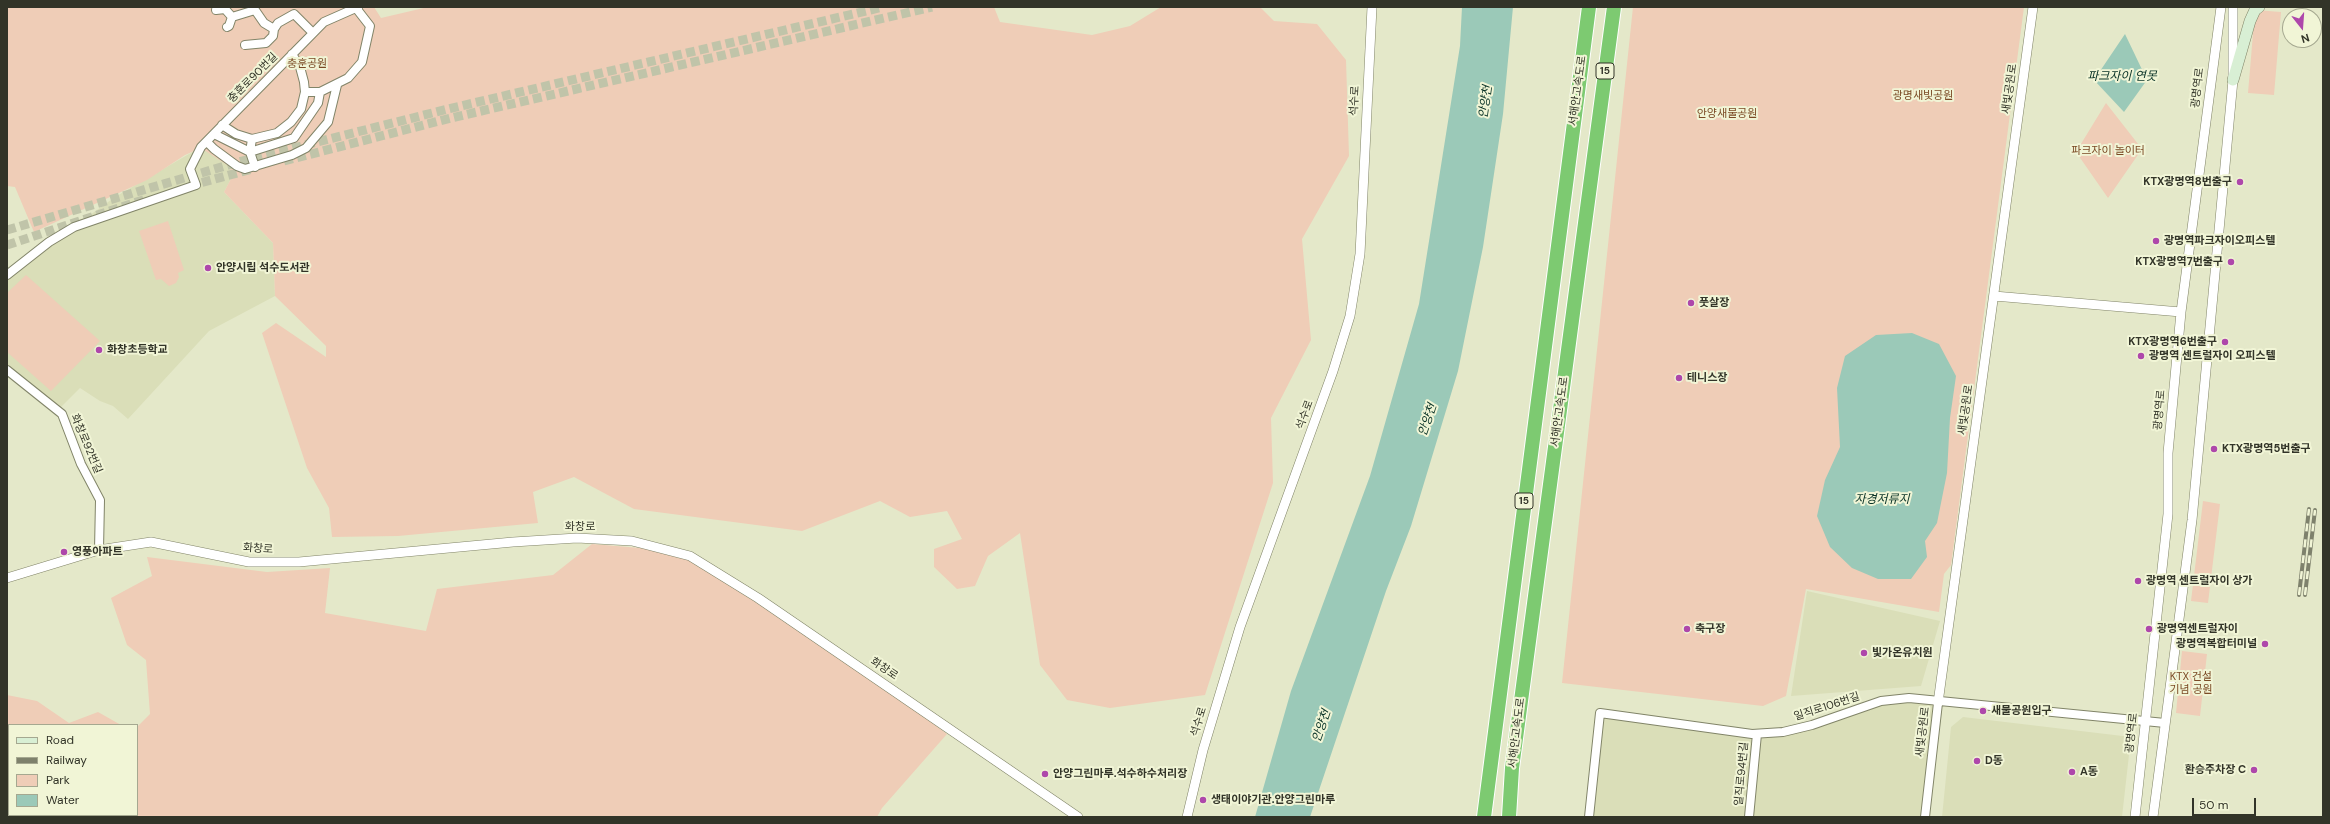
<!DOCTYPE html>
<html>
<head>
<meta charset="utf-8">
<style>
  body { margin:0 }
  #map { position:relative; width:2330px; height:824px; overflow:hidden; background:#e4e8c9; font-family:"DM Sans",sans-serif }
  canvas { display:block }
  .frame { position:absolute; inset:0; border:8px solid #323428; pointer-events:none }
  .legend { position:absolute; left:8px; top:724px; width:130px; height:92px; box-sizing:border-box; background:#f1f5d6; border:1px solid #a5a890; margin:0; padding:5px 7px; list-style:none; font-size:12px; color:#323428 }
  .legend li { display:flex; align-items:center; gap:8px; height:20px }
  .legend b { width:20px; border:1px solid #a5a890 }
  .north { position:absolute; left:2282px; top:8px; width:40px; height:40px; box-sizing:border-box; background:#f1f5d6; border:1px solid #a5a890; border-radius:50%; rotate:163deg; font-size:11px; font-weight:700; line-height:16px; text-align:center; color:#323428 }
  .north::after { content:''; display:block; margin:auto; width:14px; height:18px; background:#ae47ab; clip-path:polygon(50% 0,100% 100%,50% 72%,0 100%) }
  .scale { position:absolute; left:2192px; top:798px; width:64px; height:18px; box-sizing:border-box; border:2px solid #323428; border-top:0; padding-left:5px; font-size:12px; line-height:14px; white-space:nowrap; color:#323428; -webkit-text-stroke:3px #f1f5d6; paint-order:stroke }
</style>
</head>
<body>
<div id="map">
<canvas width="2330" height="824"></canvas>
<div class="frame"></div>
<ul class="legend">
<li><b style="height:5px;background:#d8efd4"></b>Road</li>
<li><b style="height:5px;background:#7e816c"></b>Railway</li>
<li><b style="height:11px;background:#efcdb7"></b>Park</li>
<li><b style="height:11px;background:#9bc9b8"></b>Water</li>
</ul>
<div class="north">N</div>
<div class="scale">50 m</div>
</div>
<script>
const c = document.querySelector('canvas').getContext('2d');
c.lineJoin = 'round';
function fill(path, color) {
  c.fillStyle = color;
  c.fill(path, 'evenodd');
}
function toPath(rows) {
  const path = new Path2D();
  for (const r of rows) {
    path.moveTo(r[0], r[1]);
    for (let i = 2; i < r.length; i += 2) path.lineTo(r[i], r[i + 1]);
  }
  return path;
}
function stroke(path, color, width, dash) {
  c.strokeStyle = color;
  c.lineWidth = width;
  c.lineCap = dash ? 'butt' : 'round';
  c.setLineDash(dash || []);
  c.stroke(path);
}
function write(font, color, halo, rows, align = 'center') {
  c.font = font + ' "DM Sans","Noto Sans KR",sans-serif';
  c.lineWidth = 4;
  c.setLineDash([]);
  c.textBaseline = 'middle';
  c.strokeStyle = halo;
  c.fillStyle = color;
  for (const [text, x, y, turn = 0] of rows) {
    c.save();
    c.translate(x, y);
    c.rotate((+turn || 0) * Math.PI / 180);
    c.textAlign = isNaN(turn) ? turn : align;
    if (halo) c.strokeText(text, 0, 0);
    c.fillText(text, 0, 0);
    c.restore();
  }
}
fill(toPath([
  [201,147,227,165,233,175,224,192,273,243,275,296,209,331,128,419,113,406,100,401,80,388,61,407,58,407,7,370,7,275,115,197],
  [1807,591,1940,621,1921,686,1791,696],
  [1881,701,1938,703,1925,817,1589,817,1600,713,1743,733,1783,732],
  [1963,717,2131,737,2122,817,1942,817,1951,727]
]), '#dadeb8');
fill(toPath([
  [7,7,374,7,381,18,428,7,994,7,1000,22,1092,35,1130,26,1161,7,1260,7,1274,21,1317,24,1346,60,1349,156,1302,239,1311,340,1271,418,1273,483,1205,695,1110,708,1067,700,1040,665,1020,533,988,556,975,586,957,589,934,567,934,549,962,539,947,511,910,517,880,501,802,531,634,509,574,477,533,492,538,523,398,536,332,537,329,508,307,468,262,333,276,323,326,357,326,346,275,296,273,243,224,192,233,175,227,165,201,148,185,155,147,180,34,232,15,187,7,186],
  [1633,7,2024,7,1951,565,1944,574,1939,612,1806,589,1786,696,1763,706,1562,683],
  [2255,10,2281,12,2274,95,2248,93],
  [2106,103,2142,149,2108,198,2076,152],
  [168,221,184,270,178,273,179,277,176,283,169,286,161,279,156,280,139,231],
  [26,275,100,341,51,391,7,352,7,293],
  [2203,501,2220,504,2208,603,2191,601],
  [592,544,652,549,690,560,746,591,906,702,947,734,882,808,877,817,7,817,7,695,37,701,69,723,98,712,121,725,9,725,9,815,137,815,137,727,150,714,146,660,127,645,111,598,152,576,147,557,267,572,330,568,325,613,426,631,437,589,553,575],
  [2182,651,2207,654,2200,716,2176,713]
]), '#efcdb7');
fill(toPath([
  [1462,7,1513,7,1503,114,1483,247,1458,371,1411,526,1386,591,1310,817,1255,817,1291,691,1370,476,1419,304,1460,46],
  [2125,34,2147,80,2124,112,2094,80],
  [1912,333,1939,344,1956,376,1950,418,1947,473,1937,523,1925,541,1927,557,1911,579,1878,579,1852,568,1830,547,1817,516,1825,480,1840,447,1837,388,1845,356,1876,335]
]), '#9bc9b8');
stroke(toPath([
  [284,161,451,118,932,7],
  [189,186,252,169],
  [7,230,242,161,448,109,883,7],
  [7,245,146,199]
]), '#c0c4a9', 9, [9, 4.5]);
const minor = toPath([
  [216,10,225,9,232,17],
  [227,27,229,26,232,17,255,10,264,23,274,29],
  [245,45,266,43,273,36,274,29,278,23,294,14,313,33],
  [305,92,320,92],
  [222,125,236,134,252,139,277,133,291,122,301,109,305,92,304,82,300,67,292,54],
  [214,134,250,152,294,138,318,103,320,92,348,78,362,62,370,26,356,8],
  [252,139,250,152,255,167],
  [207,142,214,149,237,166,245,169,292,155,306,148,328,122,337,85],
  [7,275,49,242,74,227,196,185,190,169,201,147,324,22,358,7],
  [7,370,62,414,81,464,100,500,99,550],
  [1589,817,1600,713,1752,734,1783,732,1812,725,1881,701,1909,698,2165,723],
  [1749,817,1757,734],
  [1925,817,1938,703]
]);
const tertiary = toPath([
  [1994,296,2181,312],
  [7,578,99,550,151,542,249,562,299,562,513,542,577,538,632,541,690,556,758,598,1078,817],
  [1938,703,2033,7],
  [1187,817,1203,750,1240,627,1333,371,1350,316,1360,254,1372,7],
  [2135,817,2168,514,2168,453,2181,312,2221,7],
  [2153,817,2192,520,2233,80,2233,7]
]);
const secondary = toPath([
  [2233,80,2250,21,2255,10,2259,7]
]);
const motorway = toPath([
  [1484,817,1589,7],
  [1509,817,1512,768,1614,7]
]);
stroke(minor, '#818468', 10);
stroke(tertiary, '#818468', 10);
stroke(secondary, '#818468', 12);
stroke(motorway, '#fff', 16);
stroke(minor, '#fff', 8);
stroke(tertiary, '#fff', 9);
stroke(secondary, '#d8efd4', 11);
stroke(motorway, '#7dca71', 14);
const rail = toPath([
  [2299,595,2309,509],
  [2305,595,2315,510]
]);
stroke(rail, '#7e816c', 4);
stroke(rail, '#f1f5d6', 2.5, [8]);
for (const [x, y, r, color] of [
  [2240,182,4,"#ae47ab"],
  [2156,241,4,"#ae47ab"],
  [2231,262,4,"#ae47ab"],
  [208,268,4,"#ae47ab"],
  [1691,303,4,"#ae47ab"],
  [2225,342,4,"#ae47ab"],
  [99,350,4,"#ae47ab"],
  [2141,356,4,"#ae47ab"],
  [1679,378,4,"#ae47ab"],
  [2214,449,4,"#ae47ab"],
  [64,552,4,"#ae47ab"],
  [2138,581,4,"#ae47ab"],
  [1687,629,4,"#ae47ab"],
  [2149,629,4,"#ae47ab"],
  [2265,644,4,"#ae47ab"],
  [1864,653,4,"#ae47ab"],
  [1983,711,4,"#ae47ab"],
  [1977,761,4,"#ae47ab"],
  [2254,770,4,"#ae47ab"],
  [2072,772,4,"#ae47ab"],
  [1045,774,4,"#ae47ab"],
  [1203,800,4,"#ae47ab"]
]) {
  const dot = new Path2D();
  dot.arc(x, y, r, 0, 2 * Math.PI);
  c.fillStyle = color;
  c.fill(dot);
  stroke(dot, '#f1f5d6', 1.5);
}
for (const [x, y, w] of [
  [1605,71,18],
  [1524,501,18]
]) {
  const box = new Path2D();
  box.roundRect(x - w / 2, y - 8, w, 16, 3);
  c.fillStyle = '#f1f5d6';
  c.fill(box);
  stroke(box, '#323428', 1);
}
write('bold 10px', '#323428', null, [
  ["15",1605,71],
  ["15",1524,501]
]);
write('11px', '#7b4a25', '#f1f5d6', [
  ["충훈공원",307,64],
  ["광명새빛공원",1923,96],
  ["안양새물공원",1727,114],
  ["파크자이 놀이터",2108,151],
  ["KTX 건설",2191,677],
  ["기념 공원",2191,690]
]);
write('11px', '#323428', '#f1f5d6', [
  ["충훈로90번길",253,78,-45],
  ["광명역로",2198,88,-83],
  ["새빛공원로",2010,89,-82],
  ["서해안고속도로",1578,91,-82],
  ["석수로",1355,101,-87],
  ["새빛공원로",1966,410,-82],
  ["광명역로",2160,410,-85],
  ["서해안고속도로",1560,412,-82],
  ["석수로",1305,415,-70],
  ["화창로92번길",86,444,67],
  ["화창로",580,527],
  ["화창로",258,549,4],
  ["화창로",884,669,34],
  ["일직로106번길",1827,707,-18],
  ["석수로",1199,722,-73],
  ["새빛공원로",1923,732,-83],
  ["서해안고속도로",1517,733,-83],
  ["광명역로",2132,733,-84],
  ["일직로94번길",1742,774,-85]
]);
write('bold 11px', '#323428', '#f1f5d6', [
  ["KTX광명역8번출구",2232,182,"right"],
  ["광명역파크자이오피스텔",2164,241],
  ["KTX광명역7번출구",2223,262,"right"],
  ["안양시립 석수도서관",216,268],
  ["풋살장",1699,303],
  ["KTX광명역6번출구",2217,342,"right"],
  ["화창초등학교",107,350],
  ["광명역 센트럴자이 오피스텔",2149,356],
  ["테니스장",1687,378],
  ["KTX광명역5번출구",2222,449],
  ["영풍아파트",72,552],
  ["광명역 센트럴자이 상가",2146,581],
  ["축구장",1695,629],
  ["광명역센트럴자이",2157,629],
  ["광명역복합터미널",2257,644,"right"],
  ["빛가온유치원",1872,653],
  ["새물공원입구",1991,711],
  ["D동",1985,761],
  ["환승주차장 C",2246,770,"right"],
  ["A동",2080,772],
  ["안양그린마루.석수하수처리장",1053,774],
  ["생태이야기관.안양그린마루",1211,800]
], 'left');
write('italic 12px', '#073125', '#f1f5d6', [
  ["파크자이 연못",2122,77],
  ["안양천",1486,102,-82],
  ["안양천",1428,420,-71],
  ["자경저류지",1882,500],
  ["안양천",1322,726,-71]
]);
</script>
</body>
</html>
